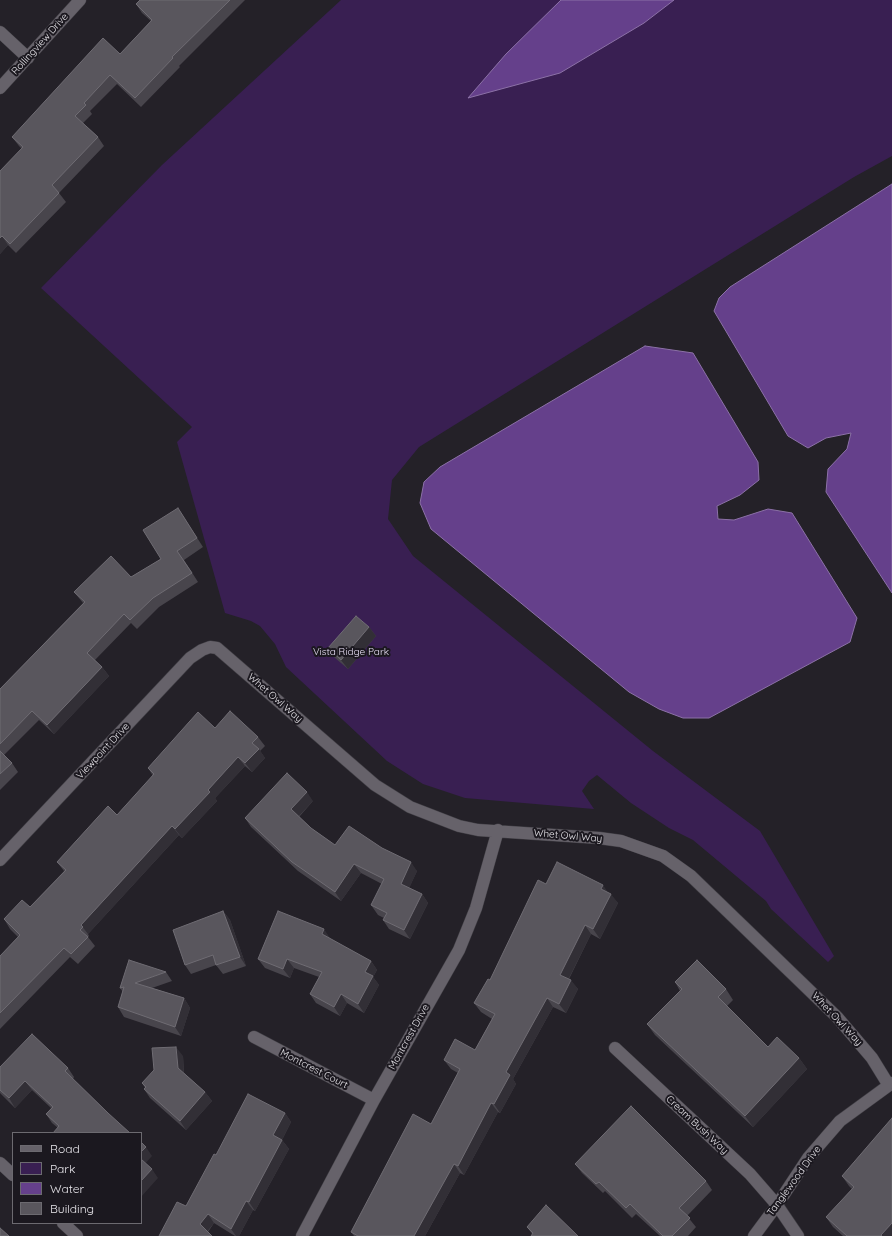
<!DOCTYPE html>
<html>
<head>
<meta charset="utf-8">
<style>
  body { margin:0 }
  #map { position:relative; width:892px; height:1236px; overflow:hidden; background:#242128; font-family:Quicksand,sans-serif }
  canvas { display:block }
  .legend { position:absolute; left:12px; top:1132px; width:130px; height:92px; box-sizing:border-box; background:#1b181f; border:1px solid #6c6a70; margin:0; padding:5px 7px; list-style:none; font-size:12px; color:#e6e4e9 }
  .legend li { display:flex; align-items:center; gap:8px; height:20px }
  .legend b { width:20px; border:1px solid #6c6a70 }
</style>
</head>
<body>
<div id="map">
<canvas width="892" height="1236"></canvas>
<ul class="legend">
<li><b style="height:5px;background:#66626a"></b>Road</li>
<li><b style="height:11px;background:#391f52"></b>Park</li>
<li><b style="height:11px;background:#65408b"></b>Water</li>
<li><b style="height:11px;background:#59565d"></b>Building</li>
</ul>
</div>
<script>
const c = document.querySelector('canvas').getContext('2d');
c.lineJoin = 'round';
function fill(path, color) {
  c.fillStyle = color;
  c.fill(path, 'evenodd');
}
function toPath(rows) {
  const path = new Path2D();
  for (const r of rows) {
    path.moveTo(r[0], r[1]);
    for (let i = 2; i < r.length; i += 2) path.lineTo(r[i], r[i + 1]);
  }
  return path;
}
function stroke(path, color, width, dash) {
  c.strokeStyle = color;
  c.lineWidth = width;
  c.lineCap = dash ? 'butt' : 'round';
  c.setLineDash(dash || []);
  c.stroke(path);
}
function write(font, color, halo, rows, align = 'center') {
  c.font = font + ' Quicksand,sans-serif';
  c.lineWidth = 4;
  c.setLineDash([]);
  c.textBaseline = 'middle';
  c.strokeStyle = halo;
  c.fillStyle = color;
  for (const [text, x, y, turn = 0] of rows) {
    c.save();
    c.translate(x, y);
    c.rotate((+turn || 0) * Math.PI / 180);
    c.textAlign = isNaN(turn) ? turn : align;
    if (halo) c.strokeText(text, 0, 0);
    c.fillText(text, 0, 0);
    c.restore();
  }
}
fill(toPath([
  [341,0,892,0,892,156,854,177,419,447,392,480,388,519,413,556,653,751,760,831,834,956,828,962,771,909,766,901,693,840,669,828,631,803,597,775,589,781,582,791,594,809,465,798,423,784,387,761,286,667,275,644,260,626,251,621,225,613,177,442,192,427,41,288,162,165]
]), '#391f52');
const water = toPath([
  [561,0,674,0,644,23,560,73,468,98,506,54,561,0],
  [892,184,892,593,826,492,828,469,847,449,851,433,826,438,808,448,788,436,714,311,719,298,730,287,892,184],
  [645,346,693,353,758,462,759,480,740,495,717,506,718,519,734,520,768,509,792,513,857,618,850,642,709,718,683,718,659,709,629,692,431,529,420,503,424,482,440,467,645,346]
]);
fill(water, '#65408b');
stroke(water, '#8c71a7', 1);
const minor = toPath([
  [0,32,28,58],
  [0,88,80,0],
  [0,860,190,658,202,650,210,647,217,648,375,785,410,807,459,826,478,830,599,838,621,841,663,856,691,876,837,1017,872,1058,888,1084],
  [254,1037,374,1100],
  [615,1048,750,1174,777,1205,798,1236],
  [0,1163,13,1175],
  [63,1223,77,1236],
  [302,1236,374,1100,459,950,476,908,498,830],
  [754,1236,777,1205,808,1158,840,1121,892,1083]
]);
stroke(minor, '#413f45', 13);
stroke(minor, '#66626a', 12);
fill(toPath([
  [140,0,245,0,179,66,180,67,141,107,117,84,90,111,92,114,83,123,98,137,104,146,59,193,66,202,16,253,8,245,0,254,0,171,22,149,19,146,12,137,120,54,151,21,142,13,136,4],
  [178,508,203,547,184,560,198,582,159,607,137,629,131,623,95,660,102,667,109,676,54,734,39,720,4,755,12,763,18,772,0,790,0,689,83,603,74,592,131,577,161,559],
  [369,627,376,636,348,669,334,657,328,648],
  [215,728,258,737,265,746,260,751,265,758,252,772,245,766,215,798,217,801,182,838,179,835,88,934,89,936,88,937,95,946,78,964,70,957,0,1029,0,956,18,937,10,929,4,919,30,907,64,871,57,862,117,815,153,776,148,768],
  [313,801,299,817,311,828,335,845,382,848,417,871,409,888,422,894,428,903,410,939,389,929,383,920,384,918,378,915,371,905,382,884,361,873,341,901,298,871,251,827,245,818],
  [546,884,607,892,618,903,600,939,591,934,569,979,578,989,566,1013,553,1007,513,1079,516,1084,500,1113,498,1112,464,1175,460,1173,425,1236,354,1236,351,1232,431,1124,458,1073,451,1069,444,1060,475,1050,492,1019,481,1012,474,1003,490,980],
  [223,911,230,920,246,966,223,974,216,965,191,974,185,965],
  [330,938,330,939,371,961,377,970,373,977,379,985,364,1013,347,1003,340,1016,316,1003,310,994,319,977,294,968,290,978,265,968,258,959],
  [166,972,172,981,152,988,184,998,190,1008,181,1036,124,1017,118,1007,123,992,120,988],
  [675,982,726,989,733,1000,727,1006,768,1047,799,1058,807,1069,753,1127,655,1035,647,1024,680,991],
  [183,1056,184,1073,205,1092,212,1101,186,1130,150,1098,144,1089,145,1088,142,1083],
  [0,1067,68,1068,74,1077,73,1079,108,1113,58,1128,52,1123,46,1114,51,1108,32,1090,15,1108,0,1093],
  [285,1113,291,1122,282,1140,289,1149,255,1211,253,1210,239,1236,235,1236,214,1223,208,1232,159,1236,186,1206,216,1155],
  [892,1118,892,1236,843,1236,833,1227,826,1217,852,1189,849,1186,842,1176],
  [575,1164,706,1181,712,1190,687,1216,696,1227,688,1236,660,1236,636,1214,632,1218,605,1191,603,1193,582,1173],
  [527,1227,578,1236,532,1234]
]), '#48454c');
fill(toPath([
  [2,236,8,245,0,254,0,238],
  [369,627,376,636,348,669,341,660],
  [102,667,109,676,54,734,47,725],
  [259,749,265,758,252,772,245,763],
  [238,757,245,766,215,798,217,801,182,838,175,829,208,790],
  [307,792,313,801,297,818,291,809],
  [172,826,179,835,88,934,81,925],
  [411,862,417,871,407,893,401,884],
  [354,864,361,873,341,901,335,892],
  [603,885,609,894,601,889],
  [422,894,428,903,410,939,404,930],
  [611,894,618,903,600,939,593,929],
  [223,911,230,920,246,966,240,957],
  [585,925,591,934,566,984,560,975],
  [324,929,330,938,328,943,322,934],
  [287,959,294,968,290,978,283,969],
  [371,961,377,970,373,977,379,985,364,1013,358,1004,365,972],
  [571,980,578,989,566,1013,559,1004],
  [341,994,347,1003,340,1016,334,1007],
  [184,998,190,1008,181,1036,175,1027],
  [547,998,553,1007,513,1079,516,1084,500,1113,494,1104,506,1072],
  [176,1047,183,1056,184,1077,178,1068],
  [799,1058,807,1069,753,1127,745,1116],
  [25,1081,32,1090,15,1108,9,1098],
  [205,1092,212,1101,186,1130,180,1121],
  [491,1103,498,1112,464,1175,458,1166],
  [285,1113,291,1122,280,1144,273,1135],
  [282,1140,289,1149,255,1211,249,1202],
  [146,1147,152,1156,144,1165,141,1161,141,1152],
  [454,1164,460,1173,425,1236,414,1236],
  [152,1169,158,1178,141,1197,141,1181],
  [246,1201,253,1210,239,1236,236,1236,231,1229],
  [208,1214,214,1223,206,1233,200,1224],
  [892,1223,892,1236,881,1236,881,1235]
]), '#322f36');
const building = toPath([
  [140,0,230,0,172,57,173,58,135,98,110,75,84,103,86,105,75,116,98,137,52,185,59,193,10,244,2,236,0,238,0,171,23,147,12,137,103,38,120,54,152,20,136,4,140,0],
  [178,508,197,538,177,551,192,573,153,598,130,620,124,614,87,653,102,667,47,725,32,711,0,744,0,689,85,602,74,592,111,556,131,577,161,559,143,530,178,508],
  [356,616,369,627,341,660,328,648,356,616],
  [230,711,258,737,252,743,259,749,245,763,238,757,208,790,210,792,175,829,172,826,81,925,83,927,80,930,88,937,71,954,64,948,0,1013,0,956,20,935,4,919,22,900,30,907,66,870,57,862,108,806,117,815,154,774,148,768,198,712,215,728,230,711],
  [0,751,12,763,0,774,0,751],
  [287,773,307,792,291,809,311,828,335,845,349,826,382,848,411,862,401,884,422,894,404,930,383,920,387,913,371,905,384,879,354,864,335,892,292,862,245,818,287,773],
  [557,862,603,885,601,889,611,894,593,929,585,925,560,975,571,980,559,1004,547,998,506,1072,510,1075,494,1104,491,1103,458,1166,454,1164,414,1236,358,1236,351,1232,413,1114,431,1124,460,1069,444,1060,455,1039,475,1050,495,1014,474,1003,488,979,490,980,538,880,546,884,557,862],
  [223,911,240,957,216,965,213,955,185,965,173,930,223,911],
  [278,911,324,929,322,934,371,961,365,972,373,976,358,1004,341,994,334,1007,310,994,322,972,287,959,283,969,258,959,278,911],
  [129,960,166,972,135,983,184,998,175,1027,118,1007,124,987,120,988,129,960],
  [697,960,726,989,718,997,768,1047,777,1037,799,1058,745,1116,647,1024,682,989,675,982,697,960],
  [32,1034,68,1068,65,1071,108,1113,130,1133,53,1133,59,1126,46,1114,53,1107,25,1081,9,1098,0,1090,0,1067,32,1034],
  [176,1047,178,1068,205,1092,180,1121,144,1089,146,1087,142,1083,154,1070,152,1048,176,1047],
  [248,1094,285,1113,273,1135,282,1140,249,1202,246,1201,231,1229,208,1214,200,1224,212,1236,159,1236,177,1202,186,1206,214,1154,216,1155,248,1094],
  [631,1106,706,1181,679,1208,690,1218,672,1236,663,1236,630,1204,626,1208,599,1182,596,1184,575,1164,631,1106],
  [892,1118,892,1223,881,1235,882,1236,847,1236,826,1217,854,1187,842,1176,892,1118],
  [141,1142,146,1147,141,1152,141,1142],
  [141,1159,152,1169,141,1181,141,1159],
  [546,1205,578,1236,531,1236,533,1233,527,1227,546,1205],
  [0,1228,9,1236,0,1236,0,1228]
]);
fill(building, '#59565d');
stroke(building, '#6f6c73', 1);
write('10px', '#e6e4e9', '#1b181f', [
  ["Rollingview Drive",40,44,-48],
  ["Whet Owl Way",275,698,41],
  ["Viewpoint Drive",103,751,-47],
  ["Whet Owl Way",568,836,5],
  ["Whet Owl Way",837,1019,47],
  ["Montcrest Drive",409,1037,-61],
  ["Montcrest Court",314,1069,27],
  ["Cream Bush Way",697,1125,43],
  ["Tanglewood Drive",794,1181,-54]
]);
write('10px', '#e5dcf2', '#1b181f', [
  ["Vista Ridge Park",351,652]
]);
</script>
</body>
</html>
